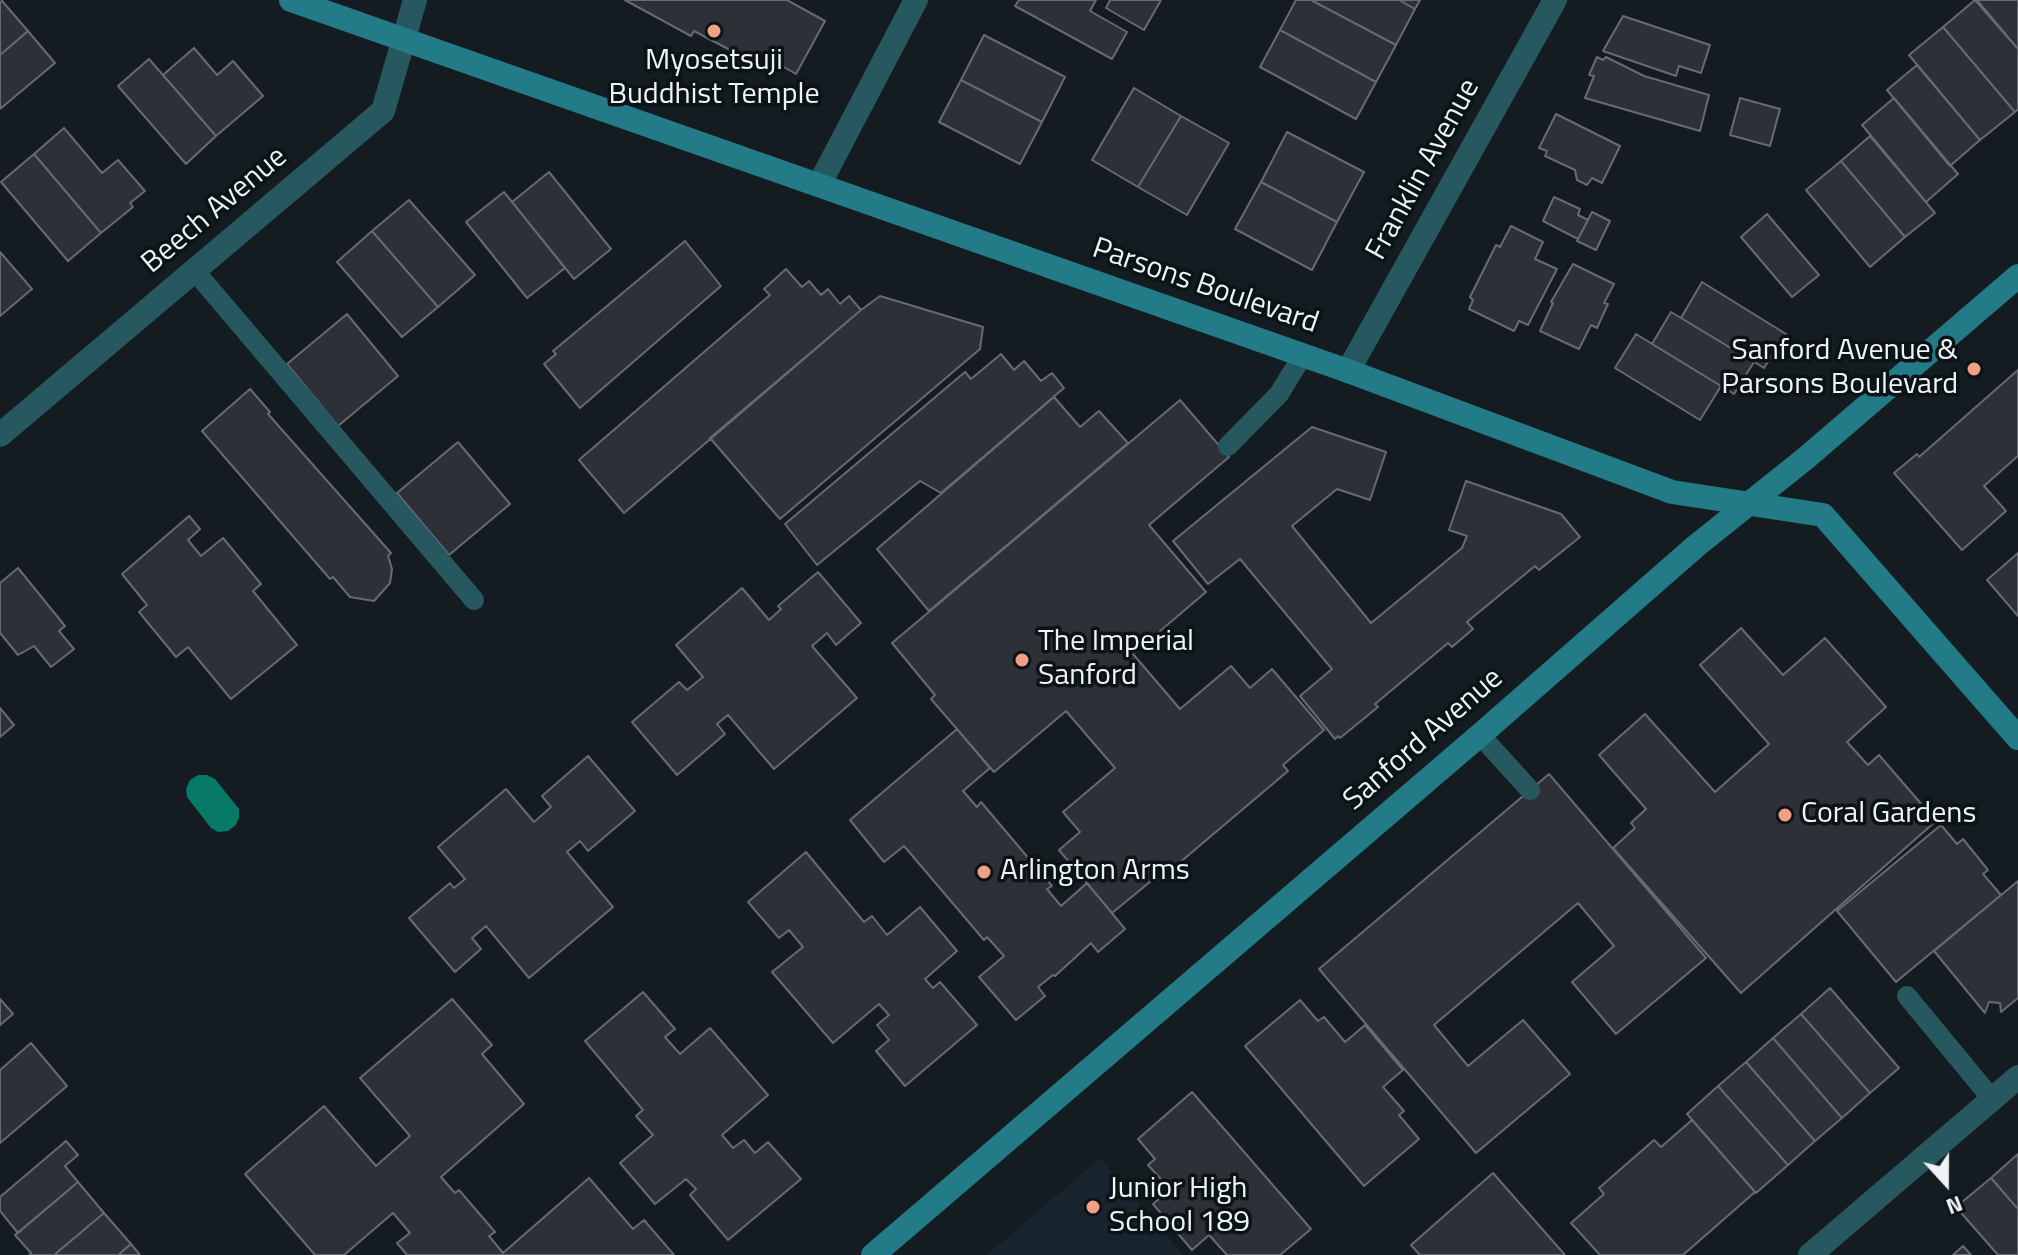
<!DOCTYPE html>
<html>
<head>
<meta charset="utf-8">
<style>
  body { margin:0 }
  #map { position:relative; width:2018px; height:1255px; overflow:hidden; background:#151c21; font-family:"Titillium Web",sans-serif }
  canvas { display:block }
  .north { position:absolute; left:1906px; top:1143px; width:80px; height:80px; -webkit-text-stroke:6px #0c1317; paint-order:stroke; rotate:159deg; font-size:22px; font-weight:700; line-height:32px; text-align:center; color:#eef3f7 }
  .north::after { content:''; display:block; margin:auto; width:28px; height:36px; background:#eef3f7; clip-path:polygon(50% 0,100% 100%,50% 72%,0 100%) }
</style>
</head>
<body>
<div id="map">
<canvas width="2018" height="1255"></canvas>
<div class="north">N</div>
</div>
<script>
const c = document.querySelector('canvas').getContext('2d');
c.lineJoin = 'round';
function fill(path, color) {
  c.fillStyle = color;
  c.fill(path, 'evenodd');
}
function toPath(rows) {
  const path = new Path2D();
  for (const r of rows) {
    path.moveTo(r[0], r[1]);
    for (let i = 2; i < r.length; i += 2) path.lineTo(r[i], r[i + 1]);
  }
  return path;
}
function stroke(path, color, width, dash) {
  c.strokeStyle = color;
  c.lineWidth = width;
  c.lineCap = dash ? 'butt' : 'round';
  c.setLineDash(dash || []);
  c.stroke(path);
}
function write(font, color, halo, rows, align = 'center') {
  c.font = font + ' "Titillium Web",sans-serif';
  c.lineWidth = 7;
  c.setLineDash([]);
  c.textBaseline = 'middle';
  c.strokeStyle = halo;
  c.fillStyle = color;
  for (const [text, x, y, turn = 0] of rows) {
    c.save();
    c.translate(x, y);
    c.rotate((+turn || 0) * Math.PI / 180);
    c.textAlign = isNaN(turn) ? turn : align;
    if (halo) c.strokeText(text, 0, 0);
    c.fillText(text, 0, 0);
    c.restore();
  }
}
fill(toPath([
  [1100,1158,1183,1255,987,1255]
]), '#19252e');
fill(toPath([
  [198,775,207,775,215,779,239,809,239,818,235,826,228,831,218,832,211,828,187,797,186,789,190,780]
]), '#067a66');
const building = toPath([
  [625,0,787,0,825,21,796,74,775,62,770,71,694,31,691,36,625,0],
  [1019,0,1096,0,1090,11,1127,32,1112,59,1015,6,1019,0],
  [1110,0,1161,0,1144,30,1106,8,1110,0],
  [1296,0,1311,0,1396,45,1376,82,1280,30,1296,0],
  [1311,0,1399,0,1415,9,1396,45,1311,0],
  [1399,0,1420,0,1415,9,1399,0],
  [1975,0,2018,49,2018,109,2015,112,1943,27,1975,0],
  [1977,0,2018,0,2018,49,1977,0],
  [2,1,28,31,0,55,0,2,2,1],
  [1623,16,1710,45,1701,73,1679,66,1676,76,1603,51,1623,16],
  [1943,27,2015,112,1980,140,1909,55,1943,27],
  [1280,30,1376,82,1356,119,1260,67,1280,30],
  [28,31,55,63,0,109,0,55,28,31],
  [984,35,1065,77,1042,122,961,80,984,35],
  [194,48,217,75,233,61,263,96,216,136,163,75,194,48],
  [1597,57,1603,60,1606,57,1644,76,1709,95,1700,131,1585,98,1594,76,1589,75,1597,57],
  [149,59,216,136,186,164,118,86,149,59],
  [1917,65,1980,140,1950,166,1887,90,1917,65],
  [961,80,1042,122,1020,164,939,122,961,80],
  [1134,88,1181,116,1138,187,1092,160,1134,88],
  [1740,98,1780,109,1770,146,1730,135,1740,98],
  [1894,98,1958,174,1926,202,1862,125,1894,98],
  [1556,114,1620,146,1602,183,1592,178,1587,185,1577,180,1575,170,1545,156,1547,151,1539,148,1556,114],
  [1181,116,1229,143,1187,215,1138,187,1181,116],
  [64,128,102,173,118,160,145,191,130,203,133,207,101,233,34,154,64,128],
  [1287,132,1364,172,1337,222,1261,182,1287,132],
  [1870,136,1935,213,1905,237,1841,161,1870,136],
  [34,154,101,233,68,261,1,182,34,154],
  [1841,161,1905,237,1870,267,1806,190,1841,161],
  [549,172,611,249,574,279,512,202,549,172],
  [1261,182,1337,222,1312,270,1235,229,1261,182],
  [504,192,565,268,527,298,466,222,504,192],
  [1554,197,1580,209,1578,215,1588,220,1578,239,1543,221,1554,197],
  [409,200,475,275,438,307,372,231,409,200],
  [1592,212,1610,221,1596,250,1577,241,1592,212],
  [1767,214,1819,275,1792,297,1741,237,1767,214],
  [1511,226,1543,242,1535,259,1557,269,1528,325,1519,321,1514,331,1469,309,1473,300,1470,297,1496,245,1500,247,1511,226],
  [372,231,438,307,402,337,337,262,372,231],
  [685,241,721,286,580,408,544,364,556,354,553,351,685,241],
  [0,252,32,289,0,316,0,252],
  [1573,264,1614,284,1604,303,1608,304,1597,328,1591,325,1579,349,1540,331,1553,303,1551,302,1573,264],
  [786,269,802,287,809,281,821,295,828,289,840,304,849,296,861,310,624,513,579,460,770,295,764,289,786,269],
  [1702,282,1786,334,1764,368,1681,318,1702,282],
  [880,296,983,327,980,349,780,519,710,438,861,310,880,296],
  [1671,312,1754,362,1734,394,1652,344,1671,312],
  [347,314,398,376,338,426,287,364,347,314],
  [1636,334,1721,386,1700,420,1615,368,1636,334],
  [1001,354,1014,370,1024,361,1041,381,1052,373,1064,388,941,493,920,481,817,565,785,524,965,372,971,379,1001,354],
  [2018,370,2018,456,1984,486,2006,511,1962,550,1894,473,1917,454,1919,457,2018,370],
  [250,389,270,412,268,414,391,553,388,556,392,569,390,583,374,601,350,597,333,577,330,579,202,431,250,389],
  [1054,397,1080,427,1099,411,1128,443,929,611,877,549,1054,397],
  [1180,400,1229,457,1149,525,1206,592,1133,654,1180,709,1231,666,1250,688,1272,669,1324,730,1283,765,1288,771,1159,880,1156,877,1112,913,1059,850,1080,832,1063,812,1115,768,1066,711,994,772,931,699,935,695,892,643,1180,400],
  [1312,427,1386,452,1370,500,1337,489,1292,526,1371,623,1462,548,1467,536,1449,530,1466,481,1561,514,1580,537,1539,570,1535,566,1467,622,1473,629,1452,647,1448,643,1375,704,1378,707,1340,738,1338,736,1335,739,1300,696,1332,669,1240,559,1208,584,1173,541,1312,427],
  [458,442,510,504,449,555,397,493,458,442],
  [189,516,200,529,188,540,201,556,223,538,261,584,253,591,297,645,231,699,188,647,176,657,139,612,147,605,122,574,189,516],
  [2018,553,2018,616,1987,580,2018,553],
  [18,568,65,626,59,631,74,649,51,667,34,646,18,655,0,633,0,583,18,568],
  [818,572,861,623,836,645,827,633,812,646,857,698,774,769,728,715,717,724,725,734,677,775,632,722,679,682,687,690,703,677,676,645,742,588,769,620,781,609,778,606,818,572],
  [1741,628,1783,675,1825,638,1886,707,1847,742,1868,765,1879,755,1936,821,1741,993,1613,848,1635,828,1631,823,1646,809,1599,755,1645,714,1715,792,1769,744,1700,665,1741,628],
  [0,708,14,725,0,737,0,708],
  [957,729,990,768,963,791,977,807,981,802,1052,886,1047,889,1061,906,1087,883,1125,929,1098,952,1091,943,1055,976,1053,975,1038,987,1045,996,1016,1020,979,977,1004,956,987,937,984,940,904,846,884,862,850,820,957,729],
  [588,756,635,811,588,851,580,841,567,852,613,907,529,978,486,926,472,938,481,949,455,972,409,918,450,883,454,888,465,879,438,847,506,789,534,822,551,807,542,796,588,756],
  [1549,774,1706,958,1616,1034,1572,982,1614,946,1578,903,1434,1025,1468,1066,1523,1020,1570,1074,1476,1153,1319,969,1549,774],
  [1941,825,1957,844,1963,839,1988,870,1983,874,2001,895,1896,982,1837,911,1941,825],
  [806,852,864,922,872,916,887,935,920,907,957,951,925,979,933,988,940,982,977,1025,905,1086,876,1051,889,1040,877,1025,889,1015,879,1004,833,1043,772,972,803,947,789,930,779,938,748,902,806,852],
  [2018,881,2018,998,2001,1012,2000,1003,1989,1002,1985,1013,1934,951,2018,881],
  [1830,988,1899,1068,1870,1093,1801,1014,1830,988],
  [643,992,675,1029,665,1037,680,1054,710,1028,768,1095,722,1135,733,1148,744,1140,755,1153,768,1142,801,1179,728,1240,690,1195,696,1189,686,1179,655,1204,620,1163,653,1135,636,1116,643,1110,585,1041,643,992],
  [0,999,13,1014,0,1025,0,999],
  [452,999,492,1045,482,1054,524,1104,441,1177,455,1193,459,1190,495,1232,489,1236,503,1253,589,1178,633,1229,644,1220,674,1255,407,1255,397,1243,410,1233,393,1213,344,1255,315,1255,245,1174,324,1106,376,1166,410,1136,360,1078,452,999],
  [1300,1000,1318,1021,1324,1017,1345,1042,1365,1025,1403,1070,1383,1087,1404,1111,1399,1115,1419,1139,1364,1186,1245,1046,1300,1000],
  [1801,1014,1870,1093,1842,1118,1773,1038,1801,1014],
  [1773,1038,1842,1118,1815,1141,1746,1062,1773,1038],
  [31,1043,67,1086,0,1143,0,1070,31,1043],
  [1746,1062,1815,1141,1788,1165,1718,1086,1746,1062],
  [1718,1086,1788,1165,1756,1193,1687,1114,1718,1086],
  [1192,1092,1311,1229,1280,1255,1227,1255,1209,1235,1192,1250,1153,1204,1170,1189,1148,1165,1155,1159,1138,1139,1192,1092],
  [1692,1120,1755,1192,1683,1255,1600,1255,1571,1223,1604,1194,1599,1188,1654,1140,1661,1147,1692,1120],
  [66,1141,78,1155,65,1166,78,1182,18,1233,0,1211,0,1197,66,1141],
  [2018,1154,2018,1209,1991,1178,2018,1154],
  [1493,1173,1565,1255,1420,1255,1411,1245,1493,1173],
  [1991,1178,2018,1209,2018,1255,1998,1255,1956,1207,1991,1178],
  [78,1182,104,1213,54,1255,29,1255,31,1253,15,1235,78,1182],
  [104,1213,131,1244,118,1255,54,1255,104,1213],
  [131,1244,140,1255,118,1255,131,1244],
  [1963,1246,1971,1255,1953,1255,1963,1246]
]);
fill(building, '#2e3038');
stroke(building, '#676a73', 2);
stroke(toPath([
  [194,270,474,600],
  [1228,446,1279,394,1303,355],
  [1480,735,1530,790],
  [1907,996,1992,1099]
]), '#27585f', 20);
stroke(toPath([
  [819,185,916,0],
  [1348,371,1555,0],
  [0,435,383,111,415,0],
  [1810,1255,2018,1077]
]), '#27585f', 24);
stroke(toPath([
  [291,0,1348,371,1672,492,1823,515,2018,738],
  [873,1255,1480,735,1696,546,1806,458,2018,276]
]), '#227b86', 24);
for (const [x, y, r, color] of [
  [714,31,8,"#f39f84"],
  [1974,369,8,"#f39f84"],
  [1022,660,8,"#f39f84"],
  [1785,815,8,"#f39f84"],
  [984,872,8,"#f39f84"],
  [1093,1207,8,"#f39f84"]
]) {
  const dot = new Path2D();
  dot.arc(x, y, r, 0, 2 * Math.PI);
  c.fillStyle = color;
  c.fill(dot);
  stroke(dot, '#0c1317', 3);
}
write('30px', '#eef3f7', '#0c1317', [
  ["Myosetsuji",714,62,"center"],
  ["Buddhist Temple",714,96,"center"],
  ["Sanford Avenue &",1958,352,"right"],
  ["Parsons Boulevard",1958,386,"right"],
  ["The Imperial",1038,643],
  ["Sanford",1038,677],
  ["Coral Gardens",1801,815],
  ["Arlington Arms",1000,872],
  ["Junior High",1109,1190],
  ["School 189",1109,1224]
], 'left');
write('30px', '#eef3f7', '#0c1317', [
  ["Franklin Avenue",1424,170,-61],
  ["Beech Avenue",215,211,-40],
  ["Parsons Boulevard",1205,287,19],
  ["Sanford Avenue",1424,740,-41]
]);
</script>
</body>
</html>
